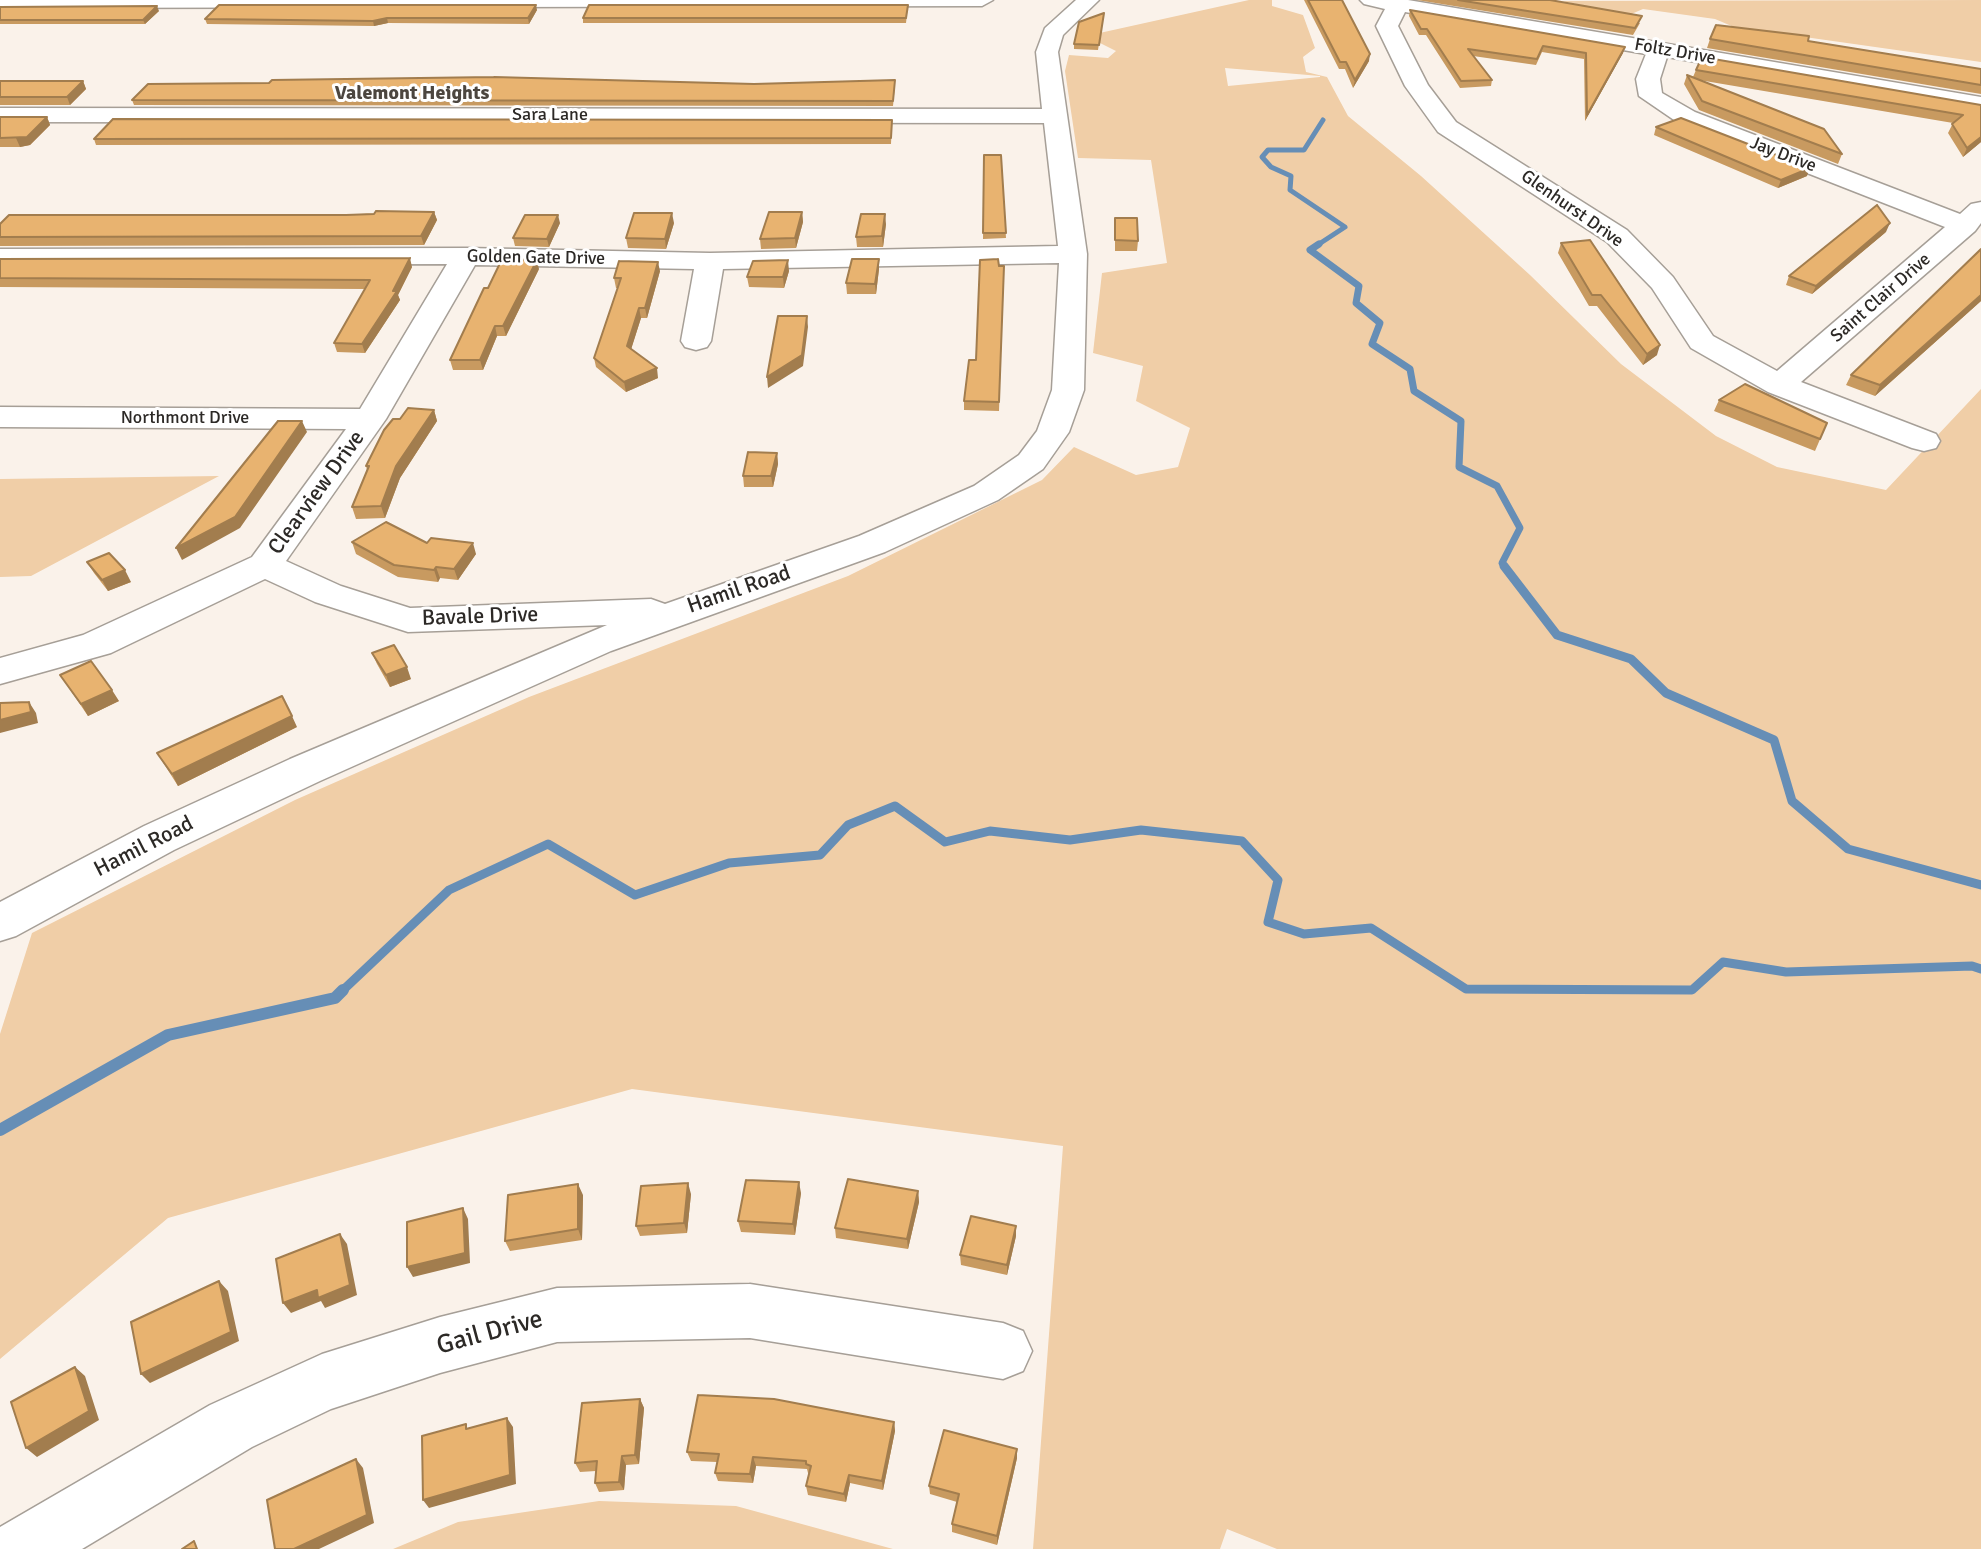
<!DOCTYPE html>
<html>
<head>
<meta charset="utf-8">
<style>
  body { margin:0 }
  canvas { display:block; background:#faf2ea }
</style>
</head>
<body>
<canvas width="1981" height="1549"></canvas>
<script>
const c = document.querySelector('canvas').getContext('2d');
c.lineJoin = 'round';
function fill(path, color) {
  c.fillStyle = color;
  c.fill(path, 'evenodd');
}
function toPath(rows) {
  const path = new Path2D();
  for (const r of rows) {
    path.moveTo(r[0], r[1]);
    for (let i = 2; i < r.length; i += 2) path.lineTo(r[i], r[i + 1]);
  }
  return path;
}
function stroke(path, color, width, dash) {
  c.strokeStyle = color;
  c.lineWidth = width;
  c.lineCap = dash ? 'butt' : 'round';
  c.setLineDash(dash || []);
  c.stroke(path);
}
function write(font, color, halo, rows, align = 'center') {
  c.font = font + ' Signika,sans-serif';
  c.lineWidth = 6;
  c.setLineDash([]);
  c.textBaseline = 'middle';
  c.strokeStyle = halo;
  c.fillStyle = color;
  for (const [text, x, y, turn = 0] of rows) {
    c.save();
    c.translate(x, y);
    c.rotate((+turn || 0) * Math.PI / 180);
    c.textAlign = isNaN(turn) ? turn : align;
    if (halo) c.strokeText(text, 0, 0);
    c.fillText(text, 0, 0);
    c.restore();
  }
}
fill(toPath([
  [1249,0,1272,0,1272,6,1303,15,1315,48,1303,57,1306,72,1327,77,1348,116,1421,176,1530,275,1621,364,1716,436,1777,467,1886,490,1981,389,1981,1549,1277,1549,1227,1529,1220,1549,1033,1549,1063,1146,632,1089,168,1218,0,1359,0,1034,32,933,295,800,529,697,848,576,1042,480,1074,447,1136,475,1178,467,1190,428,1136,401,1143,366,1093,353,1102,273,1167,263,1151,160,1078,158,1065,71,1069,55,1108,58,1116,51,1086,36],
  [1225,68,1320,76,1320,77,1228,86],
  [1981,0,1981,62,1734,27,1715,19,1643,9,1629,15,1562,1],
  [219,476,31,576,0,577,0,479],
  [599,1501,736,1506,893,1549,393,1549,458,1522]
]), '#f0cea7');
stroke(toPath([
  [1316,246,1345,227,1290,190,1291,176,1271,167,1262,157,1268,150,1304,150,1323,120]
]), '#668eb6', 5);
stroke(toPath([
  [1319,244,1310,250,1359,286,1356,303,1380,323,1372,344,1410,369,1414,391,1461,421,1459,467,1497,486,1520,528,1502,563,1506,568]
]), '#668eb6', 7);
stroke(toPath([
  [1504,566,1557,635,1631,659,1666,693,1774,740,1792,801,1848,849,1981,885],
  [341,992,449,890,548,844,635,895,729,863,820,855,848,825,895,806,945,842,990,831,1070,840,1141,830,1242,841,1278,880,1268,922,1304,934,1371,928,1466,989,1692,990,1723,962,1786,972,1972,966,1981,969]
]), '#668eb6', 9);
stroke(toPath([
  [0,1130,168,1035,335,998,343,990]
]), '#668eb6', 12);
const minor = toPath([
  [0,0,993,0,982,6,0,8,0,0],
  [1076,0,1099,0,1063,35,1058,52,1087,254,1084,390,1069,432,1043,469,998,500,885,552,611,651,320,781,174,850,16,936,0,941,0,902,144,826,290,759,607,625,408,632,315,602,265,579,111,653,0,684,0,658,83,635,252,557,346,429,0,427,0,407,360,409,447,264,0,265,0,249,466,248,710,253,1058,246,1044,123,0,122,0,108,1042,109,1036,52,1045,28,1076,0],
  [1059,263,1052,390,1037,431,1019,455,974,486,859,536,665,604,651,599,410,608,341,586,286,561,386,419,475,265,694,269,681,341,685,347,696,350,707,347,711,341,723,269,1059,263],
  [1360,0,1408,0,1981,97,1981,111,1667,57,1660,79,1662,93,1695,112,1960,214,1971,204,1981,202,1981,223,1975,231,1801,382,1936,434,1940,441,1936,448,1924,451,1912,448,1768,392,1691,348,1652,288,1607,242,1438,132,1405,86,1376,26,1385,9,1364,4,1360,0],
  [1405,12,1646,54,1636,79,1639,96,1677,122,1945,227,1777,371,1713,336,1673,277,1627,230,1456,122,1428,85,1398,26,1405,12],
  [750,1284,1003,1323,1023,1331,1032,1351,1023,1371,1003,1379,750,1338,557,1342,440,1373,331,1409,252,1447,82,1549,0,1549,0,1527,210,1405,322,1354,440,1317,557,1288,750,1284]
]);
stroke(minor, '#a69f97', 3);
fill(minor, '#fff');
fill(toPath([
  [1304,0,1342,0,1369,61,1353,88,1345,69,1339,69],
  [1417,0,1550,0,1640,23,1633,35],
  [908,5,906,23,583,23,583,18],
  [0,7,159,11,145,24,0,24],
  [537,10,529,24,388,23,374,26,207,24,205,19],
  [1410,10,1623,53,1585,121,1584,59,1542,52,1536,65,1473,56,1492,80,1491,86,1460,88,1426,35,1419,35,1409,16],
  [1104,13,1098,50,1074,49,1074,44],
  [1710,39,1808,41,1981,69,1981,94,1707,48],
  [1696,70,1981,105,1981,142,1963,157,1948,133,1953,123,1699,80,1842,154,1838,164,1699,110,1684,84,1687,75,1693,77],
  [0,81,83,81,86,89,70,105,0,105],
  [754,84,895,85,893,106,134,105,132,100],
  [0,117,47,117,50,125,30,145,20,147,0,147],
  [892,120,891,144,96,145,94,139],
  [1656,127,1807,176,1778,188,1654,135],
  [984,155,1001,155,1006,238,983,239],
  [434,212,437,220,424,245,0,246,0,224],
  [802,212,803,222,796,248,761,249,760,239],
  [1115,218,1138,241,1137,251,1115,251],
  [560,223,549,247,515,246,513,238],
  [674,223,666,249,628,248,626,238],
  [886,224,883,247,857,247,856,237],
  [1886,232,1812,294,1786,285,1789,276],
  [1561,243,1657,355,1643,365,1597,306,1589,306,1558,253],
  [1981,249,1981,301,1875,396,1846,385,1851,375],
  [0,259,412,267,398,295,400,300,365,353,337,352,334,343,365,289,0,287],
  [999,266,1004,266,999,411,964,410,964,401,976,360],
  [539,269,506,336,497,336,483,370,453,370,450,360,488,288],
  [879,269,876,294,847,294,846,283],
  [660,271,647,318,641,318,631,349,658,378,626,392,596,367,594,358,618,288,616,288,614,278],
  [789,271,784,288,749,287,747,277],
  [1719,400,1827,423,1815,451,1714,411],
  [434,410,437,421,400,478,385,518,356,519,352,507,367,470,366,466,400,419],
  [777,453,778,464,773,487,744,487,743,476],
  [352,542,427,543,476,554,458,580,440,578,438,582,398,577,356,554],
  [87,562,131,582,108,591,94,573],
  [372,653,411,679,390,687,377,664],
  [60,675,119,701,88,716],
  [297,727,178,786,157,753],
  [918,1191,919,1202,908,1249,836,1238,835,1228],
  [801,1193,795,1235,741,1232,738,1221],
  [691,1194,687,1233,640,1236,636,1226],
  [583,1195,582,1240,510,1251,505,1241],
  [1016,1236,1007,1275,961,1265,960,1255],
  [640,1399,644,1408,639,1464,626,1465,624,1490,599,1492,595,1483,596,1471,580,1472,575,1463],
  [894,1422,895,1431,883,1490,850,1483,846,1502,808,1495,806,1486,809,1474,808,1473,807,1469,756,1466,753,1483,718,1481,715,1473,717,1462,691,1461,687,1452],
  [1017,1449,1017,1458,997,1545,952,1532,952,1524,957,1502,930,1494,929,1486]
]), '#c89a60');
fill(toPath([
  [536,5,537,10,529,24,528,18],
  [157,6,159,11,145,24,143,20],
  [387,18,388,23,374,26,373,21],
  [1625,47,1623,53,1585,121,1587,115],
  [1370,54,1369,61,1353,88,1355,80],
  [83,81,86,89,70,105,67,97],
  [47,117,50,125,30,145,20,147,16,138],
  [1981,137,1981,142,1963,157,1967,148],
  [1810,168,1807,176,1778,188,1781,180],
  [434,212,437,220,424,245,421,236],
  [802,212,803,222,796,248,795,238],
  [672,213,674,223,666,249,665,239],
  [885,214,886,224,883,247,882,236],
  [558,215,560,223,549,247,547,239],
  [1890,223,1886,232,1812,294,1816,286],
  [410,258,412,267,398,295,400,300,365,353,362,344,393,291],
  [879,259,879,269,876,294,875,284],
  [537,260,539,269,506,336,503,326],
  [788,260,789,271,784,288,783,277],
  [658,262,660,271,647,318,645,308],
  [1981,295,1981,301,1875,396,1880,385],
  [639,308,641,318,629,356,627,346],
  [807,316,808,327,803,366,768,388,767,377],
  [495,326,497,336,483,370,480,360],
  [1660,345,1657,355,1643,365,1647,354],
  [657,368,658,378,626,392,624,382],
  [434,410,437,421,400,478,385,518,381,506,396,466],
  [302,421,307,432,240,528,182,560,176,548],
  [777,453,778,464,773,487,771,476],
  [473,543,476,554,458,580,454,569],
  [436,567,440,578,438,582,434,570],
  [125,570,131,582,108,591,102,580],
  [407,667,411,679,390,687,386,675],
  [112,690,119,701,88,716,81,704],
  [29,702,36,713,38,723,0,733,0,720],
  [292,716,297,727,178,786,172,774],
  [799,1182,801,1193,795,1235,793,1224],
  [688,1183,691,1194,687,1233,684,1223],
  [578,1184,583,1195,582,1240,578,1229],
  [918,1191,919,1202,908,1249,907,1239],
  [463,1208,468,1219,470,1263,413,1277,407,1267],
  [1016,1226,1016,1236,1007,1275,1007,1265],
  [340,1234,347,1244,357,1295,325,1308,321,1301,291,1313,283,1303],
  [219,1281,228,1291,239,1341,150,1383,141,1374],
  [75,1367,85,1376,99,1420,37,1457,26,1448],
  [640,1399,644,1408,639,1464,635,1455],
  [507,1418,513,1427,516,1484,429,1508,423,1500],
  [894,1422,895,1431,883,1490,882,1481],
  [1017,1449,1017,1458,997,1545,997,1536],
  [622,1456,626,1465,624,1490,619,1482],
  [753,1457,756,1466,753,1483,750,1474],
  [356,1459,363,1468,374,1523,319,1549,294,1549],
  [849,1475,850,1483,846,1502,844,1494]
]), '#a27d4e');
const building = toPath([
  [1308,0,1342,0,1370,54,1355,80,1346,62,1340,62,1308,0],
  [1458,0,1550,0,1642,16,1635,28,1458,0],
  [219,5,536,5,528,18,387,18,373,21,205,19,219,5],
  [589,5,908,5,906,18,583,18,589,5],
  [157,6,143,20,0,20,0,7,157,6],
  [1410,10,1625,47,1587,115,1586,53,1543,46,1537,59,1468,49,1492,80,1461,81,1427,29,1421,29,1410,10],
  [1104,13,1099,45,1074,44,1079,22,1104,13],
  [1716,25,1809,36,1808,41,1981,69,1981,85,1710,39,1716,25],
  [1702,57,1981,105,1981,137,1967,148,1952,124,1963,115,1696,70,1702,57],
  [1687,75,1824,129,1842,154,1702,101,1687,75],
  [494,77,754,84,895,80,893,101,132,100,148,84,269,83,272,80,494,77],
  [0,81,83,81,67,97,0,97,0,81],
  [0,117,47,117,27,137,0,138,0,117],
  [1681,118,1810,168,1781,180,1656,127,1681,118],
  [113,119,892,120,891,138,94,139,113,119],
  [984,155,1001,155,1006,233,983,233,984,155],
  [1877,205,1890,223,1816,286,1789,276,1877,205],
  [376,211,434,212,421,236,0,237,0,224,9,215,346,215,374,214,376,211],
  [769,212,802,212,795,238,760,239,769,212],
  [634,213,672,213,665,239,626,238,634,213],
  [861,214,885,214,882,236,856,237,861,214],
  [525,215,558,215,547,239,513,238,525,215],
  [1115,218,1137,218,1138,241,1115,240,1115,218],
  [1590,240,1660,345,1647,354,1601,295,1592,295,1561,243,1590,240],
  [1981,249,1981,295,1880,385,1851,375,1981,249],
  [410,258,393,291,397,291,362,344,334,343,370,280,0,278,0,259,410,258],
  [502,259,537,260,503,326,495,326,480,360,450,360,484,288,488,288,502,259],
  [852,259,879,259,875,284,846,283,852,259],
  [998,259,999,266,1004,266,999,402,964,401,969,360,976,360,980,260,998,259],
  [788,260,783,277,747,277,753,261,788,260],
  [619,261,658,262,645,308,639,308,627,346,657,368,624,382,594,358,621,278,614,278,619,261],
  [778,316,807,316,802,355,767,377,778,316],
  [1745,384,1827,423,1820,439,1719,400,1745,384],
  [408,408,434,410,396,466,381,506,352,507,369,466,366,466,384,430,393,419,400,419,408,408],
  [278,421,302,421,235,517,176,548,278,421],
  [748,452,777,453,771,476,743,476,748,452],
  [386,522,427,543,431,538,473,543,454,569,436,567,434,570,394,565,352,542,386,522],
  [109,553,125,570,102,580,87,562,109,553],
  [394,645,407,667,386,675,372,653,394,645],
  [91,661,112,690,81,704,60,675,91,661],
  [282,696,292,716,172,774,157,753,282,696],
  [29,702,31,712,0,720,0,703,29,702],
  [848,1179,918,1191,907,1239,835,1228,848,1179],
  [746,1180,799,1182,793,1224,738,1221,746,1180],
  [688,1183,684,1223,636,1226,641,1186,688,1183],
  [578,1184,578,1229,505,1241,508,1195,578,1184],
  [463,1208,465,1253,407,1267,407,1222,463,1208],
  [971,1216,1016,1226,1007,1265,960,1255,971,1216],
  [340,1234,350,1285,318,1298,317,1290,283,1303,276,1259,340,1234],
  [219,1281,231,1332,141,1374,131,1322,219,1281],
  [75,1367,89,1411,26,1448,11,1402,75,1367],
  [698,1395,774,1399,894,1422,882,1481,849,1475,844,1494,806,1486,811,1466,806,1464,806,1461,753,1457,750,1474,715,1473,719,1454,687,1452,698,1395],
  [640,1399,635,1455,622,1456,619,1482,595,1483,597,1461,575,1463,582,1403,640,1399],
  [507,1418,510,1475,423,1500,422,1436,466,1424,466,1429,507,1418],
  [944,1430,1017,1449,997,1536,952,1524,959,1494,929,1486,944,1430],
  [356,1459,367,1515,294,1549,275,1549,267,1500,356,1459],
  [194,1541,197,1549,182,1549,194,1541]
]);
fill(building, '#e8b370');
stroke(building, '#a27d4e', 2);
write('18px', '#2c2926', '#fff', [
  ["Foltz Drive",1675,52,10],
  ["Sara Lane",550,115],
  ["Jay Drive",1783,155,21],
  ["Glenhurst Drive",1572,209,35],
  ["Golden Gate Drive",536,258,1],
  ["Saint Clair Drive",1881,298,-41],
  ["Northmont Drive",185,418]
]);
write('bold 20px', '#4c463f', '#fff', [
  ["Valemont Heights",412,94]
]);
write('22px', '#2c2926', '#fff', [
  ["Clearview Drive",317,493,-54],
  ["Hamil Road",739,590,-19],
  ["Bavale Drive",480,617,-2],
  ["Hamil Road",144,847,-27]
]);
write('26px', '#2c2926', '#fff', [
  ["Gail Drive",490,1333,-15]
]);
</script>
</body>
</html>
